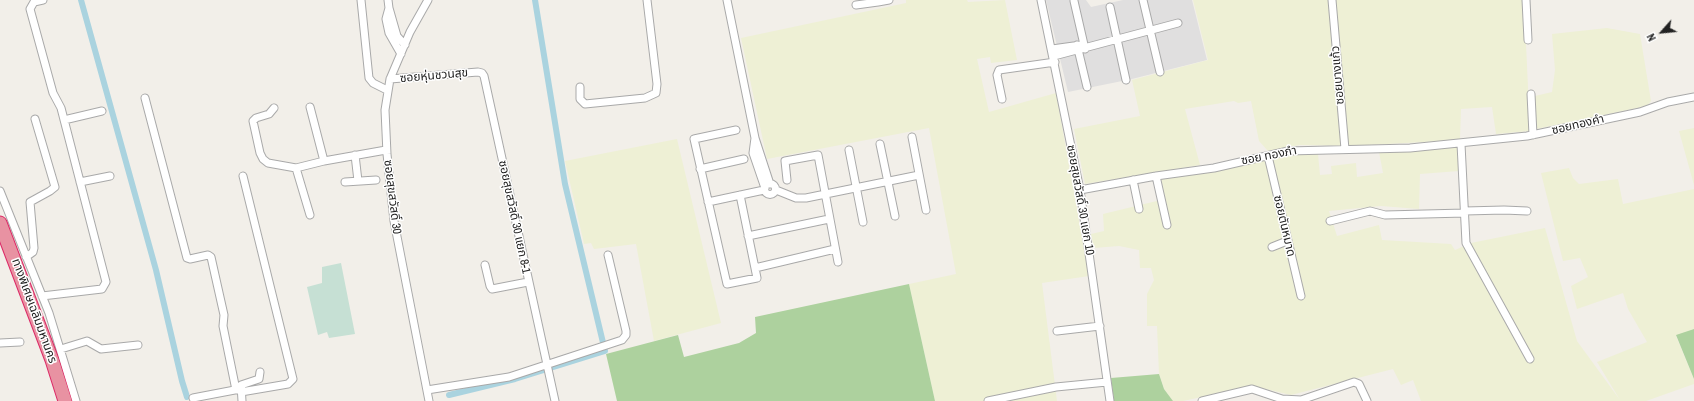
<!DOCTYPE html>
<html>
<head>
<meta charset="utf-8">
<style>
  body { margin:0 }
  #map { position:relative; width:1694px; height:401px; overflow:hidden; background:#f2efe9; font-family:"Archivo Narrow",sans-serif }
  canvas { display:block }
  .north { position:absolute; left:1642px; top:12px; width:40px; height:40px; -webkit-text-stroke:3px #fff; paint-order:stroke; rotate:243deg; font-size:11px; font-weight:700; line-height:16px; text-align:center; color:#222 }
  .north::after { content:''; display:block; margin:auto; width:14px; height:18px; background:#222; clip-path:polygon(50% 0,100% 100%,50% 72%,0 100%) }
</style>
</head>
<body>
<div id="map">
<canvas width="1694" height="401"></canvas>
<div class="north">N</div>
</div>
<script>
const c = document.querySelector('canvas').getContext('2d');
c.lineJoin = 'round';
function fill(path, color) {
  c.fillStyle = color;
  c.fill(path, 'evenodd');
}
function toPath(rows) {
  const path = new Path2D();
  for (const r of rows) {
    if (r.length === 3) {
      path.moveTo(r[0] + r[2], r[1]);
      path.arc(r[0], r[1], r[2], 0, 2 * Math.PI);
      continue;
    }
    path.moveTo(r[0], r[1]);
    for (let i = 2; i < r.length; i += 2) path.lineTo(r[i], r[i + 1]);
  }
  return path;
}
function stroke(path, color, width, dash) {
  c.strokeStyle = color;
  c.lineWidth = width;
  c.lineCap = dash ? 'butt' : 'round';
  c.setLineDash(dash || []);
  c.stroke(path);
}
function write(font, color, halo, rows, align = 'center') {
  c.font = font + ' "Archivo Narrow","Noto Sans Thai",sans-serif';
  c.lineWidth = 3;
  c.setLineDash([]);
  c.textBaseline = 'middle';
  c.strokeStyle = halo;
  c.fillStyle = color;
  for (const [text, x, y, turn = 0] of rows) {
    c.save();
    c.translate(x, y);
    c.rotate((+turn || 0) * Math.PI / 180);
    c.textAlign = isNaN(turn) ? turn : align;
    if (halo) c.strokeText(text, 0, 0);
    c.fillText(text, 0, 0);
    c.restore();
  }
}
fill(toPath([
  [1046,0,1086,0,1091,7,1123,0,1192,0,1207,60,1132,79,1068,92]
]), '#e0dfdf');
fill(toPath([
  [906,0,967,0,968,2,1005,0,1017,60,991,63,990,57,977,59,989,112,1056,93,1089,276,1042,283,1057,401,935,401,909,284,956,274,929,128,767,159,741,38,906,3],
  [1193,0,1524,0,1530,131,1496,134,1492,107,1461,109,1460,140,1351,146,1300,145,1268,151,1259,141,1251,101,1238,103,1234,101,1185,109,1200,165,1085,184,1074,129,1140,116,1132,80,1208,60],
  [1607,28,1640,34,1651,101,1647,106,1536,129,1535,96,1552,92,1555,70,1552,34],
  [1694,128,1694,185,1679,131],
  [677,139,721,323,654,341,636,244,594,249,591,243,584,244,565,161],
  [1457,147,1459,171,1420,174,1419,209,1381,206,1329,211,1337,236,1379,225,1382,240,1451,244,1455,250,1471,243,1545,228,1577,341,1620,400,1597,362,1647,342,1628,309,1623,293,1577,309,1571,286,1588,277,1580,258,1563,261,1541,173,1569,168,1573,178,1579,184,1618,179,1623,204,1694,189,1694,329,1676,336,1694,379,1694,384,1646,401,1421,401,1413,380,1401,385,1393,369,1291,395,1253,386,1183,401,1173,401,1164,389,1159,374,1157,326,1147,326,1147,294,1154,280,1151,268,1140,268,1139,250,1119,246,1094,248,1091,234,1104,231,1103,214,1165,199,1161,177,1282,154,1304,152,1318,154,1320,175,1332,174,1331,166,1356,163,1357,177,1383,173,1379,152]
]), '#eef0d5');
fill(toPath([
  [909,284,935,401,617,401,606,354,678,335,684,357,739,343,756,333,755,317],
  [1694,329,1694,379,1676,335],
  [1159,374,1164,389,1173,401,1114,401,1111,378]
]), '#add19e');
fill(toPath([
  [341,263,355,334,329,338,327,332,318,335,307,287,322,283,322,267]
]), '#c6e0d4');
stroke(toPath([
  [81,0,156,270,182,381,187,397],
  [449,395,515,379,605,351,565,184,535,0]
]), '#aad3df', 6);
const street = toPath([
  [361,0,369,78,373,83,387,90],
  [388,0,389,8],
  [428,0,410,32,390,79,385,110,387,154,394,221,429,401],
  [727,0,755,138,770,184],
  [878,0,878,2,889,0],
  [1041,0,1080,190,1110,401],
  [1143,0,1160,72],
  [1332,0,1345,149],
  [1526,0,1528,40],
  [1074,1,1085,49],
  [856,5,878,2],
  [1110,7,1126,80],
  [1077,45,1087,87],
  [1052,49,1081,45],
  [401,54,389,33,386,19,389,8,397,36,405,45],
  [1054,56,1178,23],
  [390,79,478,72,482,73,484,76,555,401],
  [580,87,580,99,585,104,645,98,656,93,657,84,647,0],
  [1531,94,1533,135],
  [145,98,187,258,190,259,208,255,211,257,224,315,223,326,236,390],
  [1002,99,997,75,999,70,1055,62],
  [310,107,324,161],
  [274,108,269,114,256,118,253,121,260,153,263,159,268,163,296,168],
  [64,120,102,111],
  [736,130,694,139,727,284,757,278,740,195],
  [912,137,926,210],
  [755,138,753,153,765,188],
  [880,144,895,216],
  [1461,144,1466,243,1530,359],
  [849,150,863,222],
  [355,155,358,181],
  [1268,156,1301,296],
  [700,169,744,159],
  [1156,176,1167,225],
  [787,180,785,161,818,155,838,262],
  [1133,180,1139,209],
  [80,182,110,176],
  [345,182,376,180],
  [770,189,5.5],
  [776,190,796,198,806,198,919,175],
  [1080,190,1156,176,1214,168,1288,151,1410,148,1527,136,1640,112,1668,102,1694,97],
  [0,191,49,313,76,401],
  [708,202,764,190],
  [1465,211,1504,210,1527,211],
  [310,215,296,168,324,161,386,150],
  [1330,221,1370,211,1385,215,1465,213],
  [748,236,829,219],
  [1272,247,1287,241],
  [26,257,33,252,34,248,30,202,50,191,55,187,35,119],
  [485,265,490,286,492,289,528,282],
  [755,268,835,249],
  [42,296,102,289,106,282,61,108,53,93,30,9,34,2,43,0],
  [1057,331,1100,326],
  [0,343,20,342],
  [61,349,87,341,101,349,138,345],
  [427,390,509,377,622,340,626,335,626,331,608,255],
  [241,392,288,384,293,379,243,176],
  [193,398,240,389],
  [242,401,241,385,259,379,260,372],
  [988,401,1056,387,1107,382],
  [1202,401,1252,389,1282,399,1301,400,1354,382,1359,384,1367,401]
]);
const highway = toPath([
  [0,223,52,360,65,401]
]);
stroke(street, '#a9a9a9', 9);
stroke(highway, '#dc2a67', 15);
stroke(street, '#fff', 7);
stroke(highway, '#e892a2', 13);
write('12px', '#222', '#fff', [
  ["ซอยบางแก้ว",1338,75,-95],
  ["ซอยหุ่นชวนสุข",434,76,-5],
  ["ซอยทองคำ",1578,125,-13],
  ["ซอย ทองภํา",1269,156,-11],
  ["ซอยสุขสวัสดิ์ 30",392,197,83],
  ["ซอยสุขสวัสดิ์ 30 แยก 10",1080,200,80],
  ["ซอยสุขสวัสดิ์ 30 แยก 8-1",514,217,78],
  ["ซอยตันหมาด",1284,226,77],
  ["ทางพิเศษเฉลิมมหานคร",34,311,70]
]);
</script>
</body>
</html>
